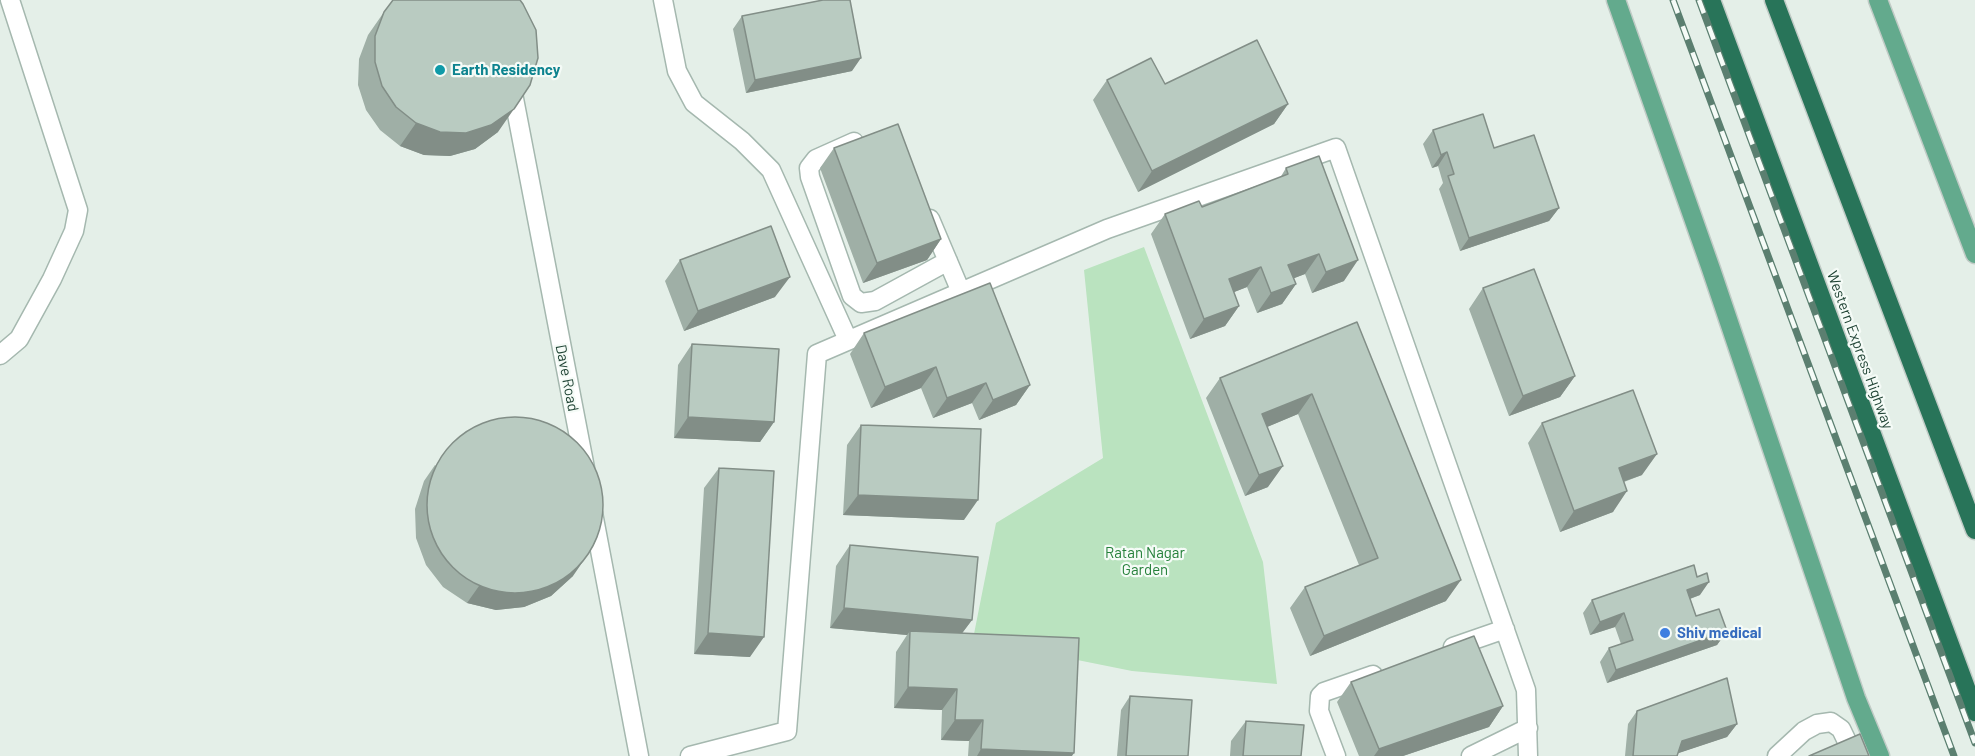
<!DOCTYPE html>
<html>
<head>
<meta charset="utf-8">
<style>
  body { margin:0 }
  canvas { display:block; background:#e4efe8 }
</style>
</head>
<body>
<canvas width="1975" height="756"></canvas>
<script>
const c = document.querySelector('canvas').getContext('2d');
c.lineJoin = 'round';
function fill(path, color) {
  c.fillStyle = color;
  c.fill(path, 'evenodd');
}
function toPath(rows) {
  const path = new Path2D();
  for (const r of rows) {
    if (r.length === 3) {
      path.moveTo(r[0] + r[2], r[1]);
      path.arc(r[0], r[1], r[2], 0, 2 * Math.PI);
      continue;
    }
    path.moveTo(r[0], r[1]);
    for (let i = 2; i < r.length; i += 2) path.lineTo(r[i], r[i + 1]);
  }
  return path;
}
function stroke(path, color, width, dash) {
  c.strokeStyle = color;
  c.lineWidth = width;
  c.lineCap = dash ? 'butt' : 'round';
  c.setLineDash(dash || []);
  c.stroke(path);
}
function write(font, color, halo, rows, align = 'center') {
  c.font = font + ' Barlow,sans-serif';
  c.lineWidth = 4.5;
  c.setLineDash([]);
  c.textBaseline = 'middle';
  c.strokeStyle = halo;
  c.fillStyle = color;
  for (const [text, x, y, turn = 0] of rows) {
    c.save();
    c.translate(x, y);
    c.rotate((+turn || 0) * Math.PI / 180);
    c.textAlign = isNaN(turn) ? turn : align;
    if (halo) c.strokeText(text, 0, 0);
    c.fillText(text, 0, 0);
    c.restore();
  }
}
fill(toPath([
  [1144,247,1263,562,1277,684,1132,671,973,639,996,523,1103,458,1084,270]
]), '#bae3bf');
const minor = toPath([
  [663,0,677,71,694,103,742,141,771,170,848,340],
  [511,83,585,468],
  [854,142,816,159,809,168,810,177,852,296,861,303,875,301,948,261],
  [930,219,961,292],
  [0,355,19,339,52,279,74,231,78,210,10,0],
  [593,513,639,756],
  [1453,647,1505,629],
  [690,756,787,731,817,354,1107,229,1336,148,1526,690,1528,756],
  [1336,756,1319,711,1320,696,1324,692,1373,675],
  [1471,756,1528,728],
  [1777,756,1804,731,1817,724,1831,722,1841,729,1854,756]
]);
const major = toPath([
  [1616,0,1711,269,1856,698,1880,756],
  [1878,0,1975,254]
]);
const highway = toPath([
  [1711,0,1975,712],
  [1774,0,1975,530]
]);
stroke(minor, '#a5b8af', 21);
stroke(major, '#c1cbc6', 21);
stroke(highway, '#c1cbc6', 21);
stroke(minor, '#fff', 18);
stroke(major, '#63aa8d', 18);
stroke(highway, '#287459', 18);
const rail = toPath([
  [1673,0,1954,756],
  [1699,0,1975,743]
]);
stroke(rail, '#5b7f70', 7);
stroke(rail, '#f5fbf7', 4.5, [14]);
fill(toPath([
  [384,12,498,132,475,149,450,156,424,155,400,146,380,130,366,110,358,85,359,59,368,35],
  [742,16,852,71,746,93,733,29],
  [1107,80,1165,84,1288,104,1274,124,1138,192,1093,100],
  [1433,130,1494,148,1559,208,1549,221,1460,251,1439,189,1443,183,1438,166,1432,168,1423,144],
  [834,148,941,239,927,260,863,283,820,168],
  [1286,168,1344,281,1312,293,1305,274,1294,278,1296,284,1282,304,1257,313,1247,287,1234,292,1239,306,1225,326,1190,339,1151,234,1165,214,1202,207,1280,178],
  [680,260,775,297,684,331,665,281],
  [1483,288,1575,376,1560,397,1509,416,1469,309],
  [1357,322,1446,601,1310,656,1290,608,1305,587,1359,565,1298,414,1267,427,1268,487,1245,496,1206,398,1220,378],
  [864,333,1030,385,1016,405,979,420,972,403,933,418,921,388,871,408,850,354],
  [692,344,774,422,760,442,674,438,678,365],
  [1542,423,1642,475,1624,482,1613,512,1560,532,1528,443],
  [861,425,964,520,843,515,847,445],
  [435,465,573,576,551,596,524,607,496,610,467,603,443,587,426,565,416,538,415,509,424,481],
  [719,468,750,657,694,654,704,488],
  [850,545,972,620,962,633,1072,756,968,756,969,741,941,740,942,710,894,708,896,652,907,635,830,628,836,566],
  [1700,595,1690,599,1696,616,1727,631,1717,645,1607,683,1600,662,1609,648,1621,644,1615,627,1590,635,1583,613,1592,600],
  [1351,682,1503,706,1489,727,1403,756,1359,756,1337,702],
  [1130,696,1188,756,1117,756,1121,710],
  [1637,711,1737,724,1727,737,1678,753,1677,756,1625,756,1628,724],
  [1246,721,1301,756,1230,756,1231,741]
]), '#9fafa6');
fill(toPath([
  [861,58,852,71,746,93,755,80],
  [1288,104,1274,124,1138,192,1152,171],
  [514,109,498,132,475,149,450,156,424,155,400,146,416,123],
  [1447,152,1438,166,1432,168,1441,155],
  [1559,208,1549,221,1460,251,1469,238],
  [941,239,927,260,863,283,877,263],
  [1319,254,1305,274,1274,286,1288,265],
  [1358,260,1344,281,1312,293,1326,272],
  [1261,267,1247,287,1214,300,1229,279],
  [790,277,775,297,684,331,698,311],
  [1296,284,1282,304,1257,313,1271,293],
  [1239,306,1225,326,1190,339,1204,319],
  [936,367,921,388,871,408,885,387],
  [1575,376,1560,397,1509,416,1523,396],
  [986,383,972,403,933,418,947,398],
  [1030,385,1016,405,979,420,993,400],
  [1312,394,1298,414,1248,435,1262,414],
  [688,417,774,422,760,442,674,438],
  [1657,454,1642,475,1605,488,1619,468],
  [1283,466,1268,487,1245,496,1259,475],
  [1627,491,1613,512,1560,532,1574,511],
  [858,495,978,500,964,520,843,515],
  [584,560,573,576,551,596,524,607,496,610,467,603,479,586],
  [1461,580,1446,601,1310,656,1324,636],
  [1709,582,1700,595,1678,603,1687,590],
  [844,608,972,620,957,640,910,631,907,635,830,628],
  [1624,613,1615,627,1590,635,1600,622],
  [1727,631,1717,645,1607,683,1616,670],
  [708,633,764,637,750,657,694,654],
  [908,687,957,689,942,710,894,708],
  [1503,706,1489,727,1403,756,1374,756,1379,749],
  [955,720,983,720,969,741,941,740],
  [1737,724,1727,737,1673,755,1682,741],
  [981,749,1074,753,1072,756,977,756]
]), '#828e87');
const building = toPath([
  [393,0,520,0,523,4,536,30,538,58,530,85,514,109,491,125,466,133,440,132,416,123,396,107,382,86,375,62,375,36,384,12,393,0],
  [823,0,850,0,861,58,755,80,742,16,823,0],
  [1257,40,1288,104,1152,171,1107,80,1151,58,1165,84,1257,40],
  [1483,114,1494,148,1534,135,1559,208,1469,238,1448,176,1454,174,1447,152,1441,155,1433,130,1483,114],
  [898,124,941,239,877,263,834,148,898,124],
  [1319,156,1358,260,1326,272,1319,254,1288,265,1296,284,1271,293,1261,267,1229,279,1239,306,1204,319,1165,214,1199,201,1202,207,1288,174,1286,168,1319,156],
  [771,226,790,277,698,311,680,260,771,226],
  [1534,269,1575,376,1523,396,1483,288,1534,269],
  [990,283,1030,385,993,400,986,383,947,398,936,367,885,387,864,333,990,283],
  [1357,322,1461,580,1324,636,1305,587,1378,558,1312,394,1262,414,1283,466,1259,475,1220,378,1357,322],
  [692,344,779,349,774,422,688,417,692,344],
  [1633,390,1657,454,1619,468,1627,491,1574,511,1542,423,1633,390],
  [515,505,88],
  [861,425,981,429,978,500,858,495,861,425],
  [719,468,774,471,764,637,708,633,719,468],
  [850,545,978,557,972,620,844,608,850,545],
  [1694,565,1697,577,1707,573,1709,582,1687,590,1696,616,1719,609,1727,631,1616,670,1609,648,1633,640,1624,613,1600,622,1592,600,1694,565],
  [910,631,1079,638,1074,753,981,749,983,720,955,720,957,689,908,687,910,631],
  [1474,636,1503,706,1379,749,1351,682,1474,636],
  [1727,678,1737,724,1682,741,1677,756,1633,756,1637,711,1727,678],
  [1130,696,1192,700,1188,756,1126,756,1130,696],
  [1246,721,1304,725,1301,756,1243,756,1246,721],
  [1860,734,1869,756,1809,756,1860,734]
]);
fill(building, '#b9cbc1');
stroke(building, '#828e87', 1.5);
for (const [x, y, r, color] of [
  [440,70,6,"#0f9aa8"],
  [1665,633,6,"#3f7fe0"]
]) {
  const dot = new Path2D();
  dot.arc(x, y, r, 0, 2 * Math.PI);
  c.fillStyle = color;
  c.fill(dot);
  stroke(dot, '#f5fbf7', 2);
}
write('bold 15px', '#0d838f', '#f5fbf7', [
  ["Earth Residency",452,70]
], 'left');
write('15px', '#204435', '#f5fbf7', [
  ["Western Express Highway",1860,350,70],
  ["Dave Road",567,378,79]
]);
write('15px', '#25803a', '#f5fbf7', [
  ["Ratan Nagar",1145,553],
  ["Garden",1145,570]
]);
write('bold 15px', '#366cbe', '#f5fbf7', [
  ["Shiv medical",1677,633]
], 'left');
</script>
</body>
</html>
